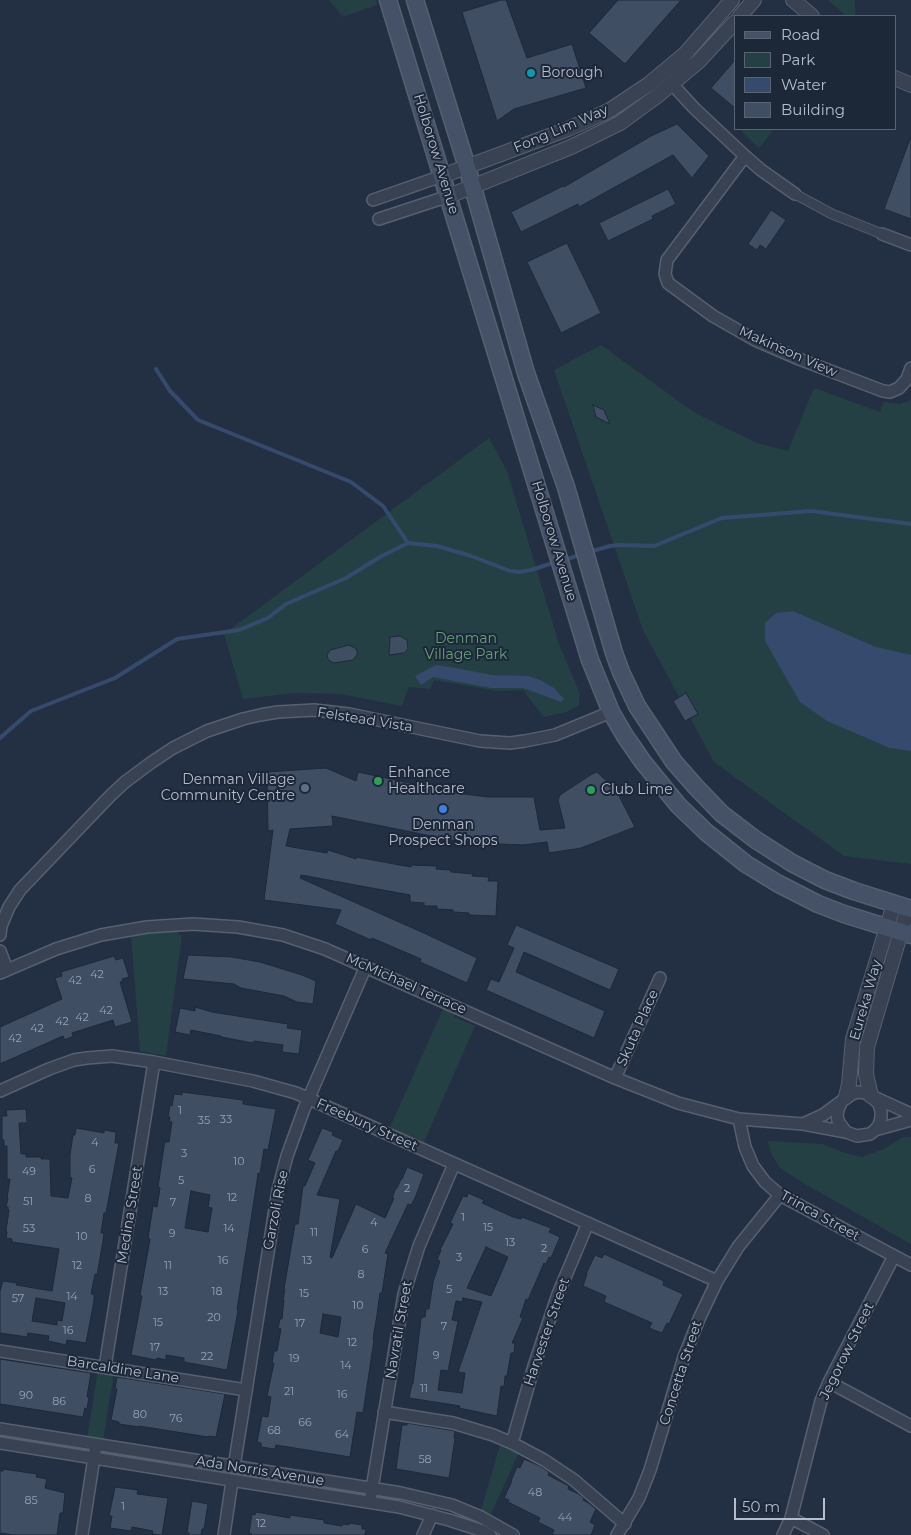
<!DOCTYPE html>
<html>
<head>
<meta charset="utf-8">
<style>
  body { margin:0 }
  #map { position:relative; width:911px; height:1535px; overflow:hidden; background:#233043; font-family:Montserrat,sans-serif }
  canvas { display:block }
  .legend { position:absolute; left:734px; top:15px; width:162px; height:115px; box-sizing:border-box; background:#1c2738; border:1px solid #596374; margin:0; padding:6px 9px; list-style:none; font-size:15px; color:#b5bdcd }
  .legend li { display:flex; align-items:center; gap:10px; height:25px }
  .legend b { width:25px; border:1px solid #596374 }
  .scale { position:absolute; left:734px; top:1498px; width:91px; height:22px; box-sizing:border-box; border:2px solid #b5bdcd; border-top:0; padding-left:6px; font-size:15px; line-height:18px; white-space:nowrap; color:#b5bdcd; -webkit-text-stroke:4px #1c2738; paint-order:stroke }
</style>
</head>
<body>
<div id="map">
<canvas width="911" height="1535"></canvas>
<ul class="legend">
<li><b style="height:6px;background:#455166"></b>Road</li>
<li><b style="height:14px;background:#254044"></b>Park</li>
<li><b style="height:14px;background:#354a6c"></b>Water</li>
<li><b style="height:14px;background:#3f4e63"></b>Building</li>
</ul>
<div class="scale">50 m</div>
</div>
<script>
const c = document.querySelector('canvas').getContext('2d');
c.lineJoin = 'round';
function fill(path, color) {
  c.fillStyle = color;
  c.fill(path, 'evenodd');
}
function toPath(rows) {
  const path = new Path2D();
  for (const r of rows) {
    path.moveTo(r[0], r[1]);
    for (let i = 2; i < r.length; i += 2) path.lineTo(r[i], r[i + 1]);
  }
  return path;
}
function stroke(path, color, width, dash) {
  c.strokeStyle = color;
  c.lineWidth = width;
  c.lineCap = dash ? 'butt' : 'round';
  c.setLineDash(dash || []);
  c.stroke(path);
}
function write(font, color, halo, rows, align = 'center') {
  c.font = font + ' Montserrat,sans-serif';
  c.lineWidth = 4;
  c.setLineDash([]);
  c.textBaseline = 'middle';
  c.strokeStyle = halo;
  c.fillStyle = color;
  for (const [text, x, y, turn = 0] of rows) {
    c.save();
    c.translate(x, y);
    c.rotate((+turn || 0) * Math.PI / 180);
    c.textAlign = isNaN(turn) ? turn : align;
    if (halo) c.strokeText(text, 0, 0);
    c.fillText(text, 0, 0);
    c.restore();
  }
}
fill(toPath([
  [329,0,376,0,377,5,343,17],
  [828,0,855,0,855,16,846,16],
  [741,129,774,129,759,148,744,134],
  [601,345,695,413,757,443,788,451,814,388,880,412,884,402,900,404,911,400,911,864,844,856,714,762,643,630,554,370],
  [489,438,507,471,559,644,580,694,579,705,566,712,544,717,523,690,497,691,434,680,430,689,409,687,402,706,341,694,294,693,243,699,224,634],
  [176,930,179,935,182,935,166,1056,140,1051,131,935],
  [444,1007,453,1011,454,1017,475,1026,424,1142,390,1127],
  [903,1137,911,1137,911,1244,805,1184,780,1168,771,1154,768,1141,822,1144,845,1153,862,1157,884,1149],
  [98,1370,114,1372,103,1442,87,1439],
  [0,1433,66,1444,65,1450,0,1440],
  [501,1442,520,1450,491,1514,481,1510],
  [118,1453,358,1491,352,1494,113,1456]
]), '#254044');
fill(toPath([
  [793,611,876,647,911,655,911,751,890,748,827,721,800,702,765,641,765,623,776,613],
  [436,665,456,668,492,675,528,676,540,680,554,688,564,699,561,702,523,688,491,688,433,677,421,685,415,676]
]), '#354a6c');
stroke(toPath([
  [156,369,170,391,198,420,351,482,383,506,408,543],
  [589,552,610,546,620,545,654,546,722,518,811,511,911,524],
  [565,560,582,554],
  [0,738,31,711,115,678,177,639,239,630,268,618,286,604,346,578,380,557,408,543,437,546,471,556,510,571,519,572,531,570,556,562]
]), '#354a6c', 4);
const building = toPath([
  [501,0,506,0,527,58,572,44,586,88,514,109,497,121,462,12,501,0],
  [618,0,681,0,625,64,589,33,618,0],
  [735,60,735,108,711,88,735,60],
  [677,124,709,156,692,178,673,155,579,207,578,204,521,232,511,212,563,186,564,187,651,136,677,124],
  [910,139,911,139,911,219,884,209,910,139],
  [668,189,676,204,652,216,653,219,608,241,599,223,668,189],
  [771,210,786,220,766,249,760,245,757,250,748,244,771,210],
  [567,243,601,313,561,333,527,262,567,243],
  [593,405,604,410,610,424,596,417,593,405],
  [400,636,407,640,408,649,404,653,389,655,390,637,400,636],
  [349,645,355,648,357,651,357,655,353,660,334,663,330,661,328,659,327,655,330,650,349,645],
  [686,693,698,714,685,721,673,701,686,693],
  [326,768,356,781,358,772,456,793,488,797,534,797,540,830,565,828,558,800,560,795,592,774,597,772,616,790,635,827,581,848,549,853,547,842,523,845,477,843,451,840,332,816,333,826,290,829,286,846,327,853,328,850,356,859,356,857,411,867,411,865,437,866,436,869,450,870,451,872,473,874,472,876,489,877,488,881,498,881,496,916,469,915,469,913,453,912,453,910,437,909,437,906,424,906,424,903,410,902,410,895,301,875,300,878,426,934,477,958,467,983,420,962,421,959,372,938,371,940,335,924,341,910,264,900,273,830,268,831,267,772,326,768],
  [516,925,619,969,610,990,524,952,516,972,605,1011,594,1038,486,990,491,979,499,982,514,948,507,945,516,925],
  [188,955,232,957,260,962,302,975,316,981,313,1004,297,1002,284,996,241,988,234,984,183,979,188,955],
  [114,956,116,960,123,958,129,977,122,979,123,981,120,982,132,1022,115,1027,113,1020,72,1033,73,1036,65,1040,63,1036,0,1064,0,1027,62,999,55,978,62,976,61,972,114,956],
  [195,1007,212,1012,288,1024,287,1028,302,1030,299,1054,282,1052,283,1045,254,1041,253,1043,221,1037,221,1036,191,1030,190,1035,175,1032,180,1008,195,1011,195,1007],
  [182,1092,243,1100,243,1104,276,1109,268,1150,264,1149,260,1174,258,1173,257,1181,237,1310,238,1311,227,1370,184,1362,184,1358,166,1355,166,1360,157,1358,156,1360,131,1355,142,1296,140,1295,150,1239,148,1238,153,1206,157,1207,160,1188,158,1187,164,1146,165,1142,169,1142,172,1122,169,1121,170,1117,168,1117,170,1105,172,1106,174,1094,182,1095,182,1092],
  [191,1191,210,1195,208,1207,212,1208,208,1232,185,1228,191,1191],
  [26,1109,27,1123,19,1123,21,1154,26,1154,26,1157,41,1157,41,1159,50,1159,51,1196,68,1198,72,1178,70,1177,70,1155,73,1135,75,1135,76,1128,104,1133,104,1130,116,1132,115,1143,119,1143,106,1213,104,1213,101,1233,104,1233,103,1241,97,1275,95,1274,91,1294,94,1294,94,1301,86,1343,67,1340,66,1345,48,1341,49,1336,28,1333,27,1337,0,1333,0,1291,3,1281,17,1283,16,1285,52,1291,59,1249,12,1242,12,1239,6,1238,7,1232,6,1231,9,1210,8,1210,8,1207,6,1207,8,1198,7,1198,10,1179,7,1179,7,1146,4,1146,4,1140,2,1140,2,1116,7,1116,6,1110,26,1109],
  [36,1298,65,1303,62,1321,57,1320,57,1325,32,1321,36,1298],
  [322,1128,333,1132,332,1135,343,1140,338,1151,336,1151,317,1195,340,1199,330,1257,332,1258,356,1204,385,1218,394,1198,392,1198,396,1188,397,1188,401,1179,402,1179,407,1167,424,1174,415,1198,411,1205,408,1204,385,1253,388,1254,382,1293,380,1293,377,1315,373,1339,374,1340,363,1413,357,1412,350,1457,276,1445,275,1449,261,1447,261,1443,257,1442,262,1416,268,1417,271,1397,267,1396,274,1363,272,1363,274,1351,277,1351,281,1329,278,1328,280,1319,282,1319,284,1300,283,1300,285,1289,284,1289,295,1224,298,1224,303,1186,305,1186,315,1163,308,1160,322,1128],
  [323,1314,341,1317,338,1337,320,1333,323,1314],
  [468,1193,484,1200,482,1203,513,1217,521,1219,522,1217,551,1228,549,1232,560,1237,551,1258,549,1257,546,1264,544,1263,528,1300,526,1299,520,1317,523,1318,512,1343,515,1343,514,1353,511,1353,507,1376,505,1376,504,1387,501,1386,497,1416,459,1408,460,1406,409,1398,412,1384,413,1384,421,1319,423,1317,425,1317,426,1309,429,1309,433,1282,440,1261,437,1260,441,1250,440,1250,453,1224,450,1223,463,1196,467,1197,468,1193],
  [486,1247,508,1257,491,1296,467,1288,486,1247],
  [463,1298,482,1302,458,1372,465,1373,462,1393,438,1390,441,1370,448,1371,458,1321,452,1320,456,1301,462,1302,463,1298],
  [604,1254,664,1281,663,1285,683,1294,669,1324,667,1323,662,1333,649,1328,652,1323,604,1302,606,1296,583,1286,587,1274,586,1274,595,1255,602,1258,604,1254],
  [0,1359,91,1373,87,1397,89,1397,87,1409,85,1408,83,1417,0,1404,0,1359],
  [117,1377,225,1394,216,1437,209,1436,208,1437,139,1426,139,1427,119,1424,119,1422,111,1420,117,1389,115,1389,117,1377],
  [407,1423,455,1431,454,1438,455,1439,449,1478,396,1469,402,1425,407,1425,407,1423],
  [524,1459,540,1466,549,1472,548,1475,569,1486,568,1489,579,1494,584,1498,583,1500,590,1504,596,1509,590,1522,595,1525,591,1535,552,1535,554,1530,538,1522,540,1518,508,1502,509,1500,504,1498,512,1481,511,1481,517,1467,520,1468,524,1459],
  [3,1469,37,1474,36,1477,47,1479,45,1488,65,1493,63,1513,60,1513,57,1535,14,1535,0,1533,0,1471,3,1471,3,1469],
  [115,1487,138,1490,137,1494,168,1498,162,1535,152,1534,153,1531,132,1527,131,1531,110,1528,112,1516,109,1516,115,1487],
  [192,1501,208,1504,204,1529,202,1529,201,1535,189,1535,189,1533,187,1532,192,1501],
  [256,1512,290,1518,290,1515,324,1520,324,1523,342,1526,343,1524,349,1525,349,1523,362,1525,362,1529,366,1529,365,1535,251,1535,252,1534,249,1533,252,1514,255,1515,256,1512]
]);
fill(building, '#3f4e63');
stroke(building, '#1e293a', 1);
const pedestrian = toPath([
  [795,194,832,214,882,234]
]);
const minor = toPath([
  [672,84,694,108,745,156,761,170,795,194],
  [745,156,667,260,665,274,668,283,713,316,755,340,799,359,883,391,890,392,899,388,907,379,911,368],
  [373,200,442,176],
  [379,219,449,196],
  [882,234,911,245],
  [0,935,1,926,9,907,20,890,110,796,125,782,152,762,173,748,207,731,243,719,260,715,278,712,314,710,349,714,480,741,510,743,525,741,555,735,611,712],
  [0,951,7,970],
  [0,973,56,949,101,935,147,927,193,924,238,927,283,935,325,949,615,1078,678,1103,739,1119,803,1124,846,1132],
  [615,1078,660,978],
  [0,1091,49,1069,74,1060,87,1058,112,1056,154,1062,253,1081,296,1093,717,1281],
  [874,1099,879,1104,881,1111,881,1118,879,1125,875,1130,870,1134,857,1136,846,1132,838,1121,837,1114,839,1107,842,1101,852,1094,858,1092,865,1093,911,1114],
  [739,1119,745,1147,753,1166,765,1182,780,1195,911,1265],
  [803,1124,823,1115,842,1101],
  [875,1130,911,1120],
  [0,1351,246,1390],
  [105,1367,154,1062],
  [829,1382,911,1426],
  [384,1412,453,1423,493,1435,512,1443,544,1460,574,1480,625,1524],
  [0,1429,401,1493,452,1505,481,1517,513,1535],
  [0,1443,399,1507,449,1520,483,1531,490,1535],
  [512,1443,534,1366,558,1294,588,1223],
  [234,1467,278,1190,287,1156,304,1109,366,966],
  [371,1495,404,1294,419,1246,454,1164],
  [791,1518,823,1535],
  [82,1535,95,1451],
  [224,1535,232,1481],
  [423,1535,432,1515],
  [617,1535,639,1498,650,1470,684,1357,699,1319,717,1281,738,1247,780,1195],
  [783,1535,791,1518,821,1401,829,1382,894,1256]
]);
const tertiary = toPath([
  [793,0,812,16],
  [740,16,754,0],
  [895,78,911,85],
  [442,176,568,129,610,110,649,84,685,54,732,0],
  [449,196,571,147,620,123,657,96,699,61,735,22],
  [871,1096,866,1074,867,1047,908,908],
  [846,1097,849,1084,853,1039,894,904]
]);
const secondary = toPath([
  [388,0,590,660,611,712,625,736,643,762,678,805,706,832,746,864,777,883,818,904,844,914,911,935],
  [415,0,467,167,526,373,566,487,614,653,621,672,637,706,674,762,696,787,722,814,756,840,792,863,825,880,854,891,911,909]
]);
stroke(pedestrian, '#566070', 11);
stroke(minor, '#566070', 14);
stroke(tertiary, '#566070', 16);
stroke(secondary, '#566070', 19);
stroke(pedestrian, '#384253', 9);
stroke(minor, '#384253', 11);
stroke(tertiary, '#384253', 14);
stroke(secondary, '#455166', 16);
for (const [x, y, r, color] of [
  [531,73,5,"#0f9aa8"],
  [378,781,5,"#2e9e5b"],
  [305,788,5,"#5c6f8a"],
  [591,790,5,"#2e9e5b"],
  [443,809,5,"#3f7fe0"]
]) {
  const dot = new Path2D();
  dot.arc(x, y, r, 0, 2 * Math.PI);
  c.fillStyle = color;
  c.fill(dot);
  stroke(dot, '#1c2738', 2);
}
write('11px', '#98a1b2', null, [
  ["42",97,975],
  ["42",75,981],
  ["42",106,1011],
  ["42",82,1018],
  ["42",62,1022],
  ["42",37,1029],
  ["42",15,1039],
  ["1",180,1111],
  ["33",226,1120],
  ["35",204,1121],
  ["4",95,1143],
  ["3",184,1154],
  ["10",239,1162],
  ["6",92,1170],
  ["49",29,1172],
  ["5",181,1181],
  ["2",407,1189],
  ["12",232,1198],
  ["8",88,1199],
  ["51",28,1202],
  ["7",173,1203],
  ["1",463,1218],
  ["4",374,1223],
  ["15",488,1228],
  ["53",29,1229],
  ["14",229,1229],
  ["11",314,1233],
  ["9",172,1234],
  ["10",82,1237],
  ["13",510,1243],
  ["2",544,1249],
  ["6",365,1250],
  ["3",459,1258],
  ["16",223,1261],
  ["13",307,1261],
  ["12",77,1266],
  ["11",168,1266],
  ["8",361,1275],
  ["5",449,1290],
  ["13",163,1292],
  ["18",217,1292],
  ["15",304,1294],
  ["14",72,1297],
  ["57",18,1299],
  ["10",358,1306],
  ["20",214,1318],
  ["15",158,1323],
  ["17",300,1324],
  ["7",444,1327],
  ["16",68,1331],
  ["12",352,1343],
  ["17",155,1348],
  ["9",436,1356],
  ["22",207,1357],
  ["19",294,1359],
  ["14",346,1366],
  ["11",424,1389],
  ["21",289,1392],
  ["16",342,1395],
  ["90",26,1396],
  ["86",59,1402],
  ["80",140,1415],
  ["76",176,1419],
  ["66",305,1423],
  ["68",274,1431],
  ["64",342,1435],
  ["58",425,1460],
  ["48",535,1493],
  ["85",31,1501],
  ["1",123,1507],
  ["44",565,1518],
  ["12",261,1524]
]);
write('14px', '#b5bdcd', '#1c2738', [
  ["Borough",541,73],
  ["Enhance",388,773],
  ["Healthcare",388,789],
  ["Denman Village",295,780,"right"],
  ["Community Centre",295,796,"right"],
  ["Club Lime",601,790],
  ["Denman",443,825,"center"],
  ["Prospect Shops",443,841,"center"]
], 'left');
write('14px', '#b5bdcd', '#1c2738', [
  ["Fong Lim Way",561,129,-23],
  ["Holborow Avenue",436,154,73],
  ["Makinson View",788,352,24],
  ["Holborow Avenue",554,541,73],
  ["Felstead Vista",365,720,9],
  ["McMichael Terrace",406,984,24],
  ["Eureka Way",866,1000,-74],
  ["Skuta Place",638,1028,-66],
  ["Freebury Street",367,1125,24],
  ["Garzoli Rise",276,1210,-79],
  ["Medina Street",130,1215,-81],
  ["Trinca Street",820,1216,29],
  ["Navratil Street",399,1330,-80],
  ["Harvester Street",547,1332,-71],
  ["Jegorow Street",847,1351,-64],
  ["Barcaldine Lane",123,1370,9],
  ["Concetta Street",681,1373,-72],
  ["Ada Norris Avenue",260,1471,9]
]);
write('14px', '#69a078', '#1c2738', [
  ["Denman",466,639],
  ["Village Park",466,655]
]);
</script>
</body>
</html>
